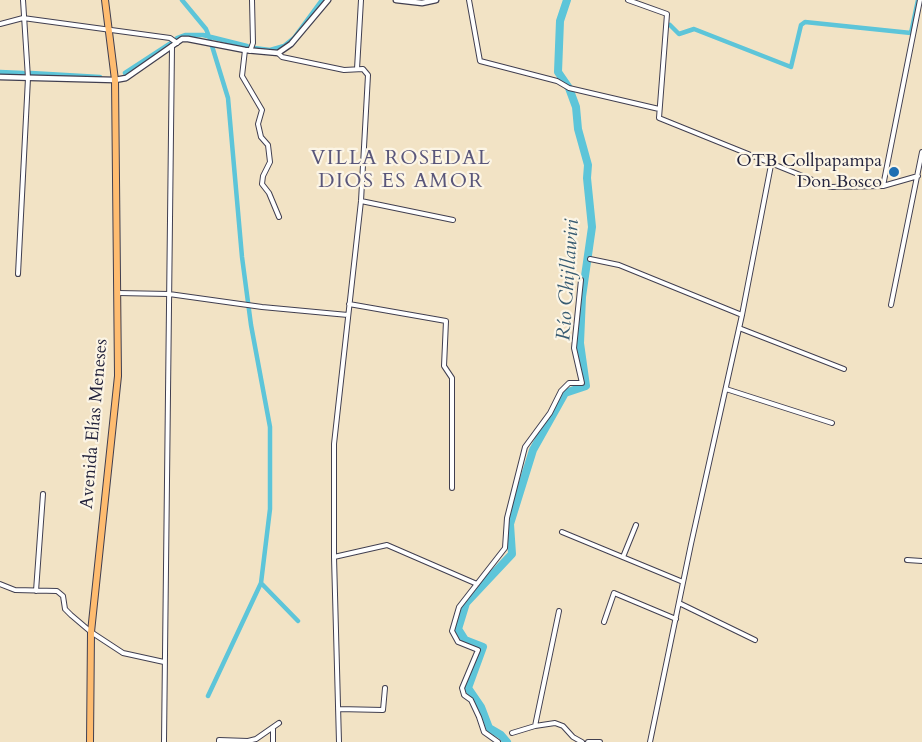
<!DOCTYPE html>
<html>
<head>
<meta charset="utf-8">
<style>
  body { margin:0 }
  canvas { display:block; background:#f2e3c5 }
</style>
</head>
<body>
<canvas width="922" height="742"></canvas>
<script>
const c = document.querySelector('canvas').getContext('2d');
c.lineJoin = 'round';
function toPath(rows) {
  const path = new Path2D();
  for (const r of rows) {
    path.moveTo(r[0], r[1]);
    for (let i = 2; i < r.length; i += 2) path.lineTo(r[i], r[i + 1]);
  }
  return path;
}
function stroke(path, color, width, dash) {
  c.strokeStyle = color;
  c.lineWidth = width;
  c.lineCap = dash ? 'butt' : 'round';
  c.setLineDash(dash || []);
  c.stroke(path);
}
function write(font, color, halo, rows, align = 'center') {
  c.font = font + ' Cardo,serif';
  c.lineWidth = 4.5;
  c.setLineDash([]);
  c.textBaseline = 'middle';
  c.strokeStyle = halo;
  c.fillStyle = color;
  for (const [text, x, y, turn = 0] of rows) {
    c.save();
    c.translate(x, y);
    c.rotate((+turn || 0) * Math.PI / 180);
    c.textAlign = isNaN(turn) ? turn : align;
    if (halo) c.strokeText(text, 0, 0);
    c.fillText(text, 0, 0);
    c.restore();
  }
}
stroke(toPath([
  [182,0,206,29,210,39],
  [670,25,679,34,694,29,791,67,801,25,805,22,911,33,918,0],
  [177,38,185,35,203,35,247,46],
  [254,48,270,50,284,46,294,38,322,0],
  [0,72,23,73],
  [31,73,100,77],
  [125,73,171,43],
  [261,583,298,621],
  [208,696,261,583,270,509,270,427,251,325,242,257,228,98,212,46]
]), '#5dc5d9', 4.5);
stroke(toPath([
  [507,742,501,735,489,728,481,707,468,688,483,647,465,640,458,629,466,603,512,554,510,524,533,450,565,393,586,386,580,343,582,297,592,227,587,178,588,165,578,129,576,107,569,88,558,72,560,21,567,0]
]), '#5dc5d9', 8);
const minor = toPath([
  [469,0,480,61,557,81,569,88,659,109],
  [628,0,667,14,659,118,830,187,883,186,918,176],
  [0,24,23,18,170,38,177,43],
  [245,50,242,76,262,110,258,124,261,137,268,145,270,162,263,176,262,184,269,193,279,217],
  [250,51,253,43,252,0],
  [278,53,282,57,344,70,363,69,368,75,361,201,334,444,334,557,339,742],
  [357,69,361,0],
  [883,186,920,0],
  [361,201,453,220],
  [590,259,619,265,742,315],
  [18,274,28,78,23,0],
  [118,293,169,294,262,307,348,315],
  [349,304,446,321,444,366,452,378,452,488],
  [891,305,922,152],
  [739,328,844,369],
  [726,389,832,423],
  [562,532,683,582],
  [334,557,387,545,477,584],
  [623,557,636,525],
  [907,560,922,561],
  [0,584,15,590,57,591,63,596,65,609,71,615,91,632,123,653,164,662],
  [36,591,43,494],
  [679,603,755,640],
  [604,622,614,593,676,619],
  [338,709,383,710,385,688],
  [535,726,559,611],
  [512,733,535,726,555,723,563,726,573,737,582,742],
  [164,742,172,46],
  [219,742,219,740,248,741,256,739,279,723],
  [273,742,273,729],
  [498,742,484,732,479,717,471,700,464,695,462,688,478,650,458,642,452,631,459,607,505,548,507,518,525,447,550,413,561,391,569,383,582,383,574,348,581,280],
  [588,742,600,742],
  [650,742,691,544,742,315,771,165]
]);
const tertiary = toPath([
  [396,0,422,3,436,0],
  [0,77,115,80,126,78,182,39,188,39,245,50,278,53,291,44,328,0]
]);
const primary = toPath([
  [90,742,91,632,118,376,115,80,105,0]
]);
stroke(minor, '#413f50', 6);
stroke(tertiary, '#413f50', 7);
stroke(primary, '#413f50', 8);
stroke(minor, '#fff', 4);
stroke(tertiary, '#fff', 4.5);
stroke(primary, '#febc70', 6);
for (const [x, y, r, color] of [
  [894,172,6,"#1f6fb2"]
]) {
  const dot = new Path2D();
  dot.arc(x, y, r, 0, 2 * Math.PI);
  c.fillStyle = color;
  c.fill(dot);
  stroke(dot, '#fcf5e5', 2);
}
write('18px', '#22223b', '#fcf5e5', [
  ["OTB Collpapampa",882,162],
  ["Don Bosco",882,183]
], 'right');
write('18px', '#22223b', '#fcf5e5', [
  ["Avenida Elías Meneses",95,424,-85]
]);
c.letterSpacing = '1.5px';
write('20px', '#59567a', '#fcf5e5', [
  ["VILLA ROSEDAL",401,159],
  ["DIOS ES AMOR",401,182]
]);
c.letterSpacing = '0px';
write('italic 20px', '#375b72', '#fcf5e5', [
  ["Río Chijllawiri",569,280,-86]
]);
</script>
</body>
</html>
